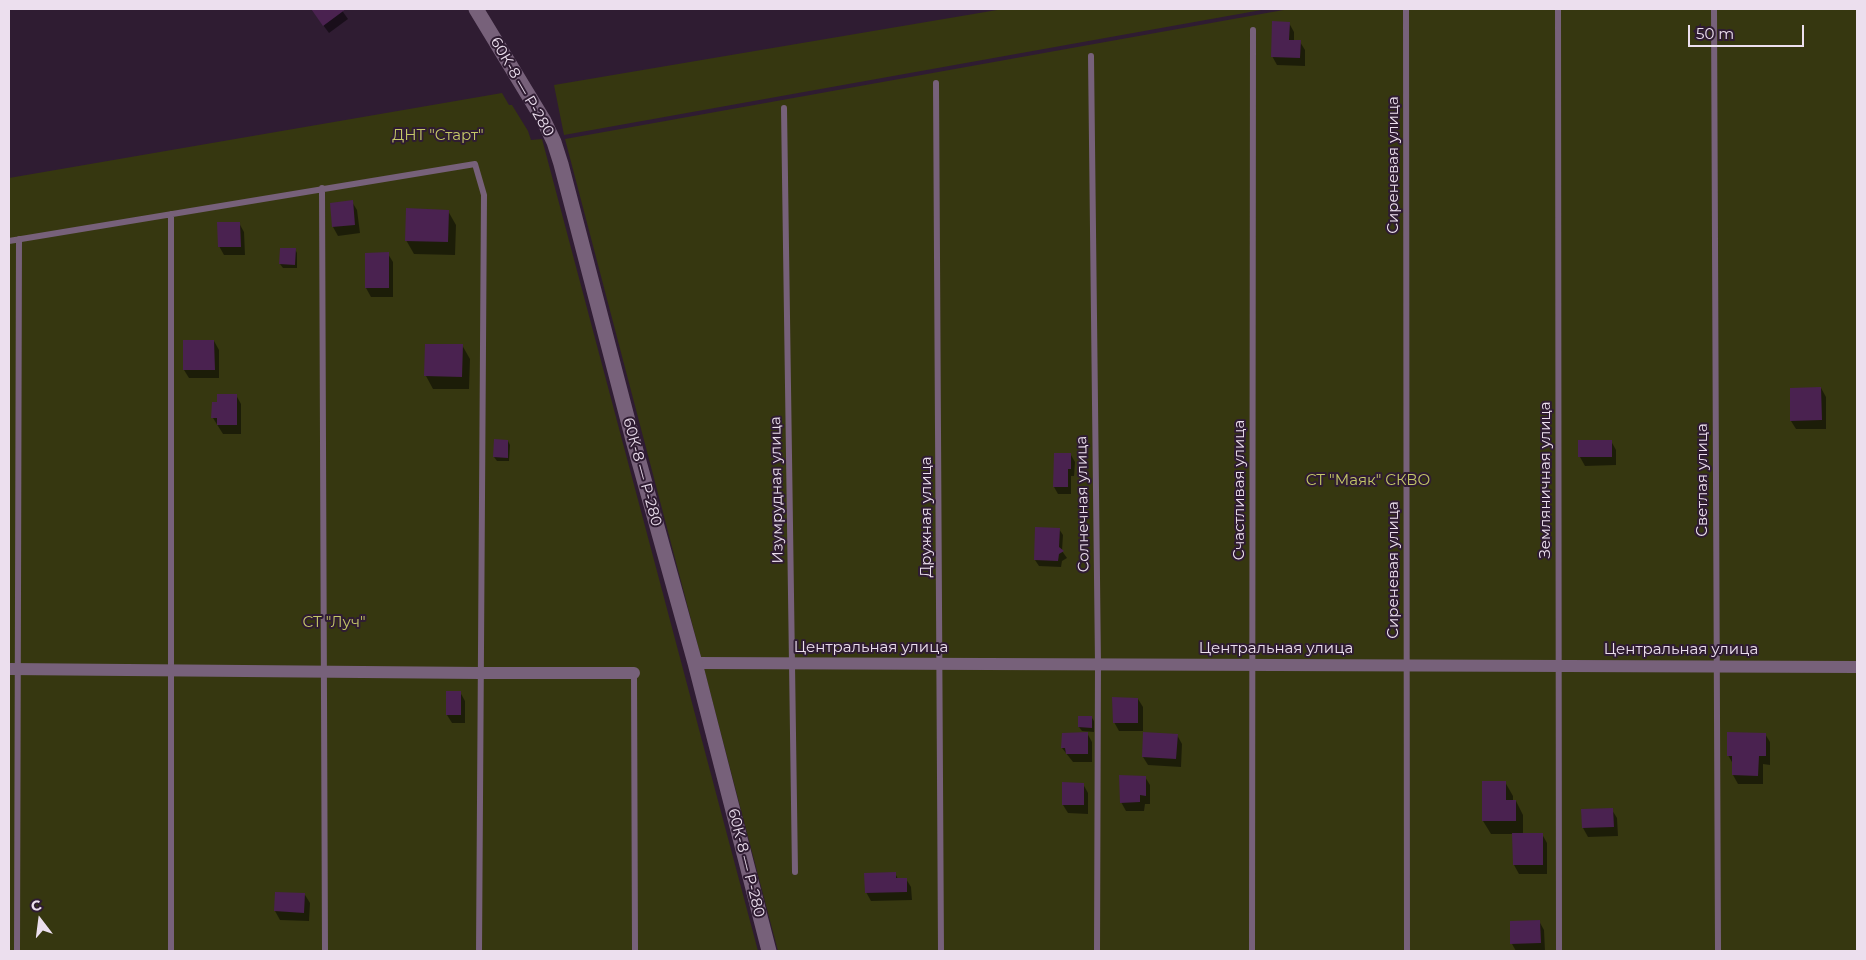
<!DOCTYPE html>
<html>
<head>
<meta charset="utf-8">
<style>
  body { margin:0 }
  #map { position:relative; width:1866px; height:960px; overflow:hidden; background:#2f1c32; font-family:Montserrat,sans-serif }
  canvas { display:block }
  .frame { position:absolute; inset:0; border:10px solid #ecdfee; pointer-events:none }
  .north { position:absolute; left:15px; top:895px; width:50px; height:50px; -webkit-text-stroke:4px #2f1c32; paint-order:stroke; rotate:345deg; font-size:14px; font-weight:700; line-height:20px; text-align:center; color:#ecdfee }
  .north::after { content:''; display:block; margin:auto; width:18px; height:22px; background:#ecdfee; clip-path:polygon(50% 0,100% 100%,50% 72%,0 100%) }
  .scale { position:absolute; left:1688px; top:25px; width:116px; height:22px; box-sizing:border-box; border:2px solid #ecdfee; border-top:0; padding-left:6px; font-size:15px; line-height:18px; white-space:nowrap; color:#ecdfee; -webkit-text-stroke:4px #2f1c32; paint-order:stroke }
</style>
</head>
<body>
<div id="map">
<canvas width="1866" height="960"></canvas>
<div class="frame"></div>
<div class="north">С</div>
<div class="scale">50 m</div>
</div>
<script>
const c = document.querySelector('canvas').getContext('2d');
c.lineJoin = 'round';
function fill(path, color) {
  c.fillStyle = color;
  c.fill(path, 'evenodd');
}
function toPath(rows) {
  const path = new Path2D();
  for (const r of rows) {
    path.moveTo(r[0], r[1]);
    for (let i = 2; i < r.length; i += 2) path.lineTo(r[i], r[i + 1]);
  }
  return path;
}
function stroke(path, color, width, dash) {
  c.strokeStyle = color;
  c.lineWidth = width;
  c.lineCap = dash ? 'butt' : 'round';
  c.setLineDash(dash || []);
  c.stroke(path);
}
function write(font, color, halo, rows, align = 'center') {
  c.font = font + ' Montserrat,sans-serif';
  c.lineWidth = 4;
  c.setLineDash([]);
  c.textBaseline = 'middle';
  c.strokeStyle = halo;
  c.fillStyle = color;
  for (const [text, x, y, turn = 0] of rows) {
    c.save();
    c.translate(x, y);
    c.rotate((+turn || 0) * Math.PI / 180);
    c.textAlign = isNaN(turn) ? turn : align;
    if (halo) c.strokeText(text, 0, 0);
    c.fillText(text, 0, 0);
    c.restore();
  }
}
fill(toPath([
  [1003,9,1267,9,564,135,554,85],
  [1289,9,1857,9,1857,951,778,951,565,139],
  [502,93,509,105,512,105,528,131,531,140,542,139,758,951,9,951,9,178]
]), '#363710');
fill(toPath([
  [311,9,341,9,348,19,329,33],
  [1289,23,1294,32,1294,41,1300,42,1305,50,1305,66,1277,65,1272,56],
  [352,202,357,210,360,233,338,236,333,227,331,204],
  [448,211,456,225,455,255,414,254,406,240],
  [239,223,244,232,245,255,224,255,219,246],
  [295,249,297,253,297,268,283,268,280,264],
  [366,254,388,254,393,262,393,297,371,297,366,288],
  [214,341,219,350,219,378,189,378,184,370],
  [426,345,462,345,470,359,469,389,433,389,426,376],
  [1821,388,1826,397,1826,429,1796,429,1791,421],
  [236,395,241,404,241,434,223,434,213,418],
  [508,441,510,445,509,461,497,461,494,457],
  [1579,441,1611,441,1616,450,1616,465,1585,466,1580,457],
  [1055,454,1071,455,1075,462,1074,476,1071,476,1071,494,1058,494,1054,487],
  [1059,529,1063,535,1062,551,1067,558,1062,561,1061,567,1039,566,1035,560],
  [460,692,465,701,465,723,452,723,447,715],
  [1138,699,1143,707,1143,731,1119,731,1114,722],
  [1092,718,1094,721,1094,732,1082,731,1079,727],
  [1087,733,1092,742,1092,762,1073,762,1062,748],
  [1765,734,1770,742,1770,765,1763,764,1763,784,1738,784,1733,775,1733,764,1728,755],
  [1177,735,1182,744,1181,767,1148,765,1143,757],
  [1145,777,1150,785,1150,804,1145,804,1144,811,1126,811,1121,802],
  [1505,782,1513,796,1513,801,1516,801,1523,815,1523,834,1542,834,1547,843,1547,874,1519,874,1514,865,1514,834,1491,834,1483,821],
  [1083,784,1088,793,1088,814,1068,813,1063,805],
  [1582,810,1612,810,1617,818,1618,836,1588,837,1583,828],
  [895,873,898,879,906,879,911,887,912,900,871,901,866,892],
  [276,893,305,895,310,903,309,921,280,920,275,911],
  [1539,921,1544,930,1545,951,1516,951,1512,944,1511,922]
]), '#0007');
fill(toPath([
  [311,9,346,9,323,26],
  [1272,21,1290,22,1289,40,1301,40,1300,58,1271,57],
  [353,200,355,225,332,227,330,203],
  [406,208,449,210,448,242,405,241],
  [217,222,240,222,241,247,218,247],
  [280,248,296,248,295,265,279,264],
  [389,252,389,288,365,288,365,253],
  [183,340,214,340,215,370,183,370],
  [425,344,463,344,462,377,424,376],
  [1821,387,1822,420,1790,421,1790,388],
  [217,394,237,394,237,425,217,425,217,418,211,418,212,402,217,402],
  [494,439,508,440,508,458,493,457],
  [1578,440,1612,440,1612,457,1578,457],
  [1054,453,1071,453,1071,469,1068,469,1068,487,1053,487],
  [1035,527,1060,528,1059,547,1064,551,1059,554,1058,561,1034,560],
  [446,691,461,691,461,715,446,715],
  [1112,697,1138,698,1138,723,1113,723],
  [1078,716,1092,716,1092,728,1078,727],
  [1088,732,1088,754,1066,754,1065,748,1061,748,1062,733],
  [1143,732,1178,734,1176,759,1142,757],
  [1727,732,1766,733,1766,756,1759,756,1758,776,1732,775,1732,756,1727,756],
  [1119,775,1146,776,1146,796,1140,795,1140,802,1120,803],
  [1482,781,1506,781,1506,800,1516,800,1516,821,1482,821],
  [1062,782,1084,783,1084,805,1062,805],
  [1613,808,1614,827,1582,828,1581,809],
  [1512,833,1543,833,1543,865,1513,865],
  [896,872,896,878,907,878,907,892,865,893,864,873],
  [275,892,305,893,304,913,274,911],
  [1540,920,1541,943,1510,944,1510,921]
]), '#4a2250');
stroke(toPath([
  [1406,9,1407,951],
  [1558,9,1559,951],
  [1714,9,1718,951],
  [1091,56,1098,664,1097,951],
  [936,83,941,951],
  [784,108,795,872],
  [322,188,325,951],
  [9,241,475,164,484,195,479,951],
  [634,673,635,951],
  [17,951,19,239],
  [171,951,171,214],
  [1252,951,1253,30]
]), '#77617a', 6);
stroke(toPath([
  [695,663,1857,667],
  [9,669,480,673,634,673]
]), '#77617a', 12);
stroke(toPath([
  [476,9,544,121,554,142,561,164,633,440,695,663,769,951]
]), '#77617a', 15);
write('15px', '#ecdfee', '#2f1c32', [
  ["60К-8 — Р-280",522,87,60],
  ["Сиреневая улица",1394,165,-90],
  ["60К-8 — Р-280",642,472,75],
  ["Земляничная улица",1546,480,-90],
  ["Светлая улица",1703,480,-90],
  ["Изумрудная улица",777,490,-91],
  ["Счастливая улица",1240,490,-90],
  ["Солнечная улица",1083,504,-91],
  ["Дружная улица",927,517,-90],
  ["Сиреневая улица",1394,570,-90],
  ["Центральная улица",871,648],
  ["Центральная улица",1276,649],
  ["Центральная улица",1681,650],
  ["60К-8 — Р-280",746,863,76]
]);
write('15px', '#c5c868', '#2f1c32', [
  ["ДНТ \"Старт\"",438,136],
  ["СТ \"Маяк\" СКВО",1368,481],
  ["СТ \"Луч\"",334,623]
]);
</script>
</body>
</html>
